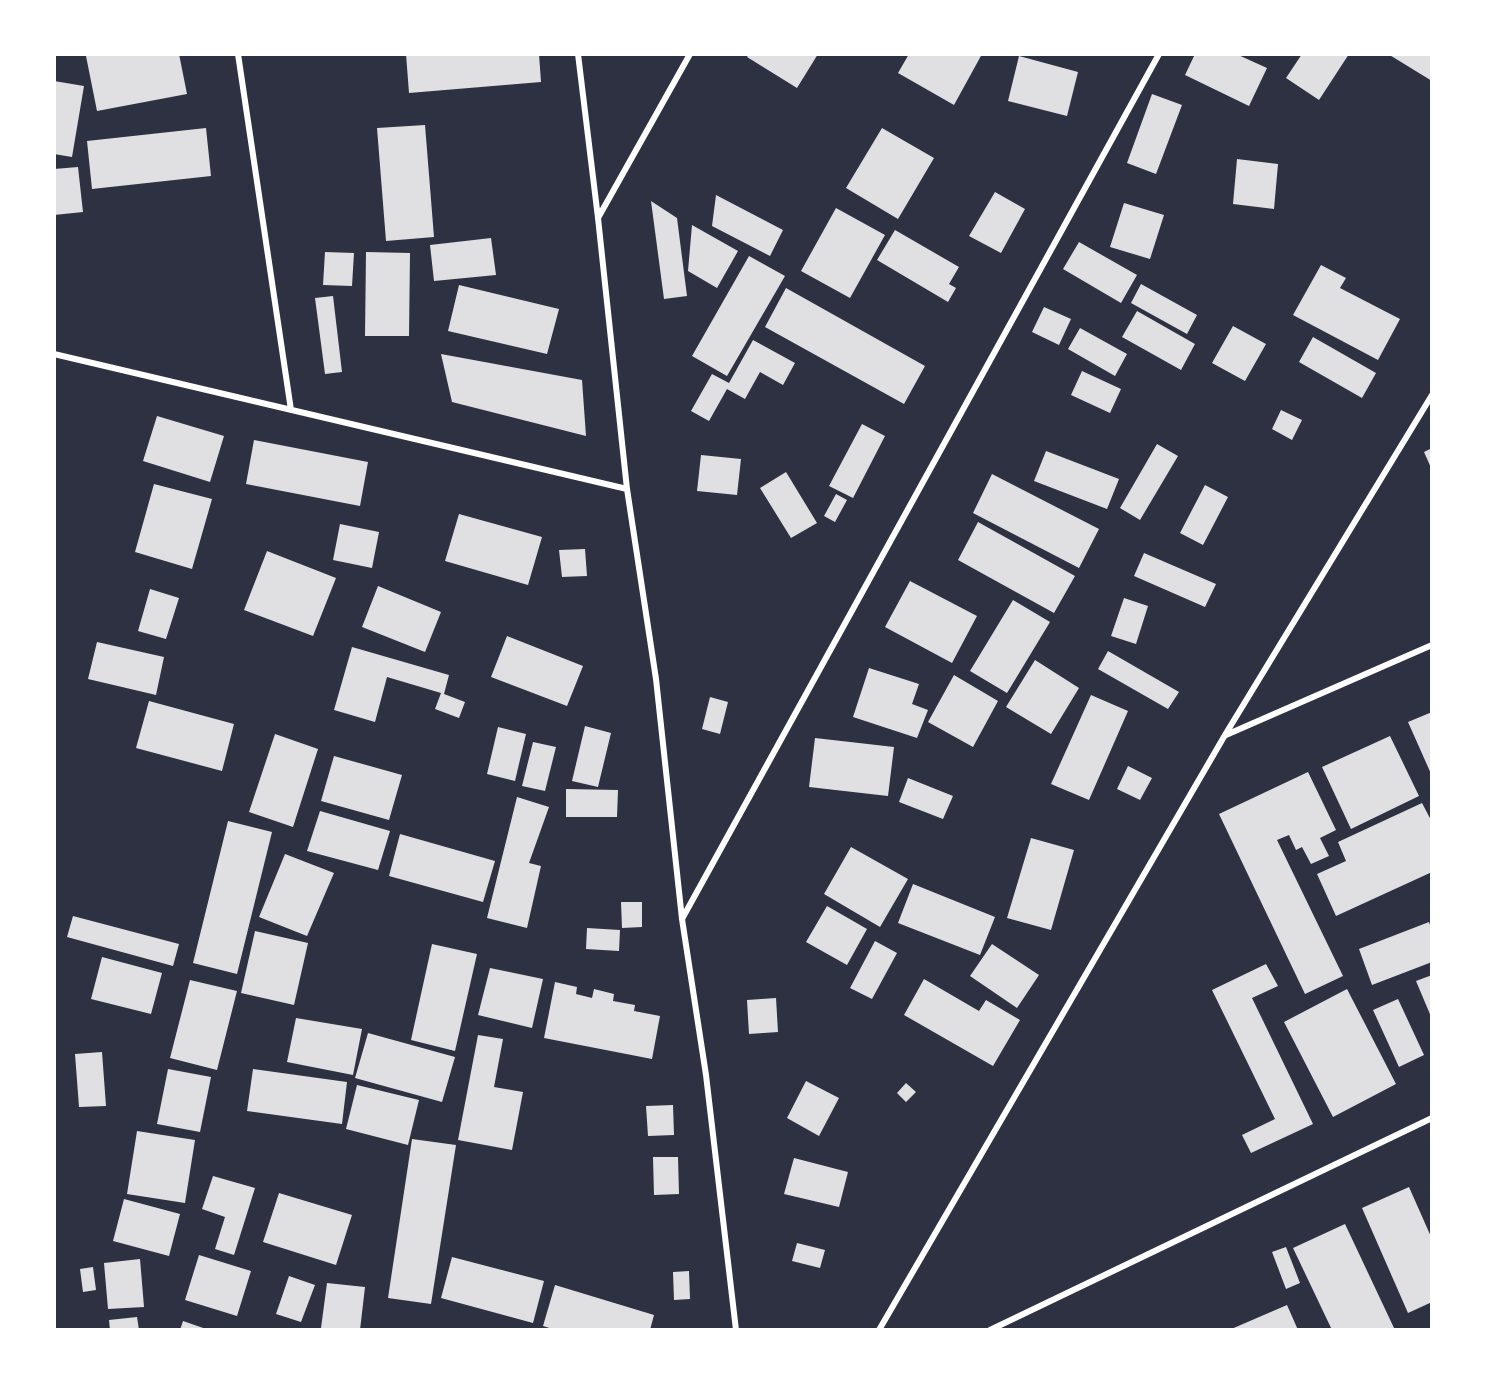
<!DOCTYPE html>
<html>
<head>
<meta charset="utf-8">
<style>
  body { margin:0 }
  #map { position:relative; width:1486px; height:1384px; overflow:hidden; background:#2d3142; font-family:"Nunito Sans",sans-serif }
  canvas { display:block }
  .frame { position:absolute; inset:0; border:56px solid #fff; pointer-events:none }
</style>
</head>
<body>
<div id="map">
<canvas width="1486" height="1384"></canvas>
<div class="frame"></div>
</div>
<script>
const c = document.querySelector('canvas').getContext('2d');
c.lineJoin = 'round';
function fill(path, color) {
  c.fillStyle = color;
  c.fill(path, 'evenodd');
}
function toPath(rows) {
  const path = new Path2D();
  for (const r of rows) {
    path.moveTo(r[0], r[1]);
    for (let i = 2; i < r.length; i += 2) path.lineTo(r[i], r[i + 1]);
  }
  return path;
}
function stroke(path, color, width, dash) {
  c.strokeStyle = color;
  c.lineWidth = width;
  c.lineCap = dash ? 'butt' : 'round';
  c.setLineDash(dash || []);
  c.stroke(path);
}
fill(toPath([
  [100,54,179,54,187,94,97,111,86,56],
  [406,54,539,54,541,82,409,93],
  [749,54,818,54,797,88,747,57],
  [909,54,982,54,954,105,898,73],
  [1195,54,1236,54,1267,68,1249,106,1185,75],
  [1302,54,1349,54,1319,100,1286,78],
  [1388,54,1432,54,1432,81],
  [1019,56,1078,72,1067,116,1008,101],
  [54,81,84,86,72,157,54,154],
  [1152,94,1182,105,1156,174,1127,163],
  [425,125,434,237,386,241,377,128],
  [206,128,211,176,92,189,87,141],
  [882,128,934,158,898,219,846,188],
  [1237,159,1278,164,1274,209,1233,204],
  [78,167,83,212,54,215,54,169],
  [995,192,1025,209,1001,253,969,236],
  [716,195,783,230,770,256,712,226],
  [651,201,677,218,687,296,664,299],
  [1124,203,1164,215,1150,259,1110,247],
  [836,208,885,235,850,298,801,271],
  [692,225,738,251,717,288,688,271],
  [895,230,959,267,949,284,956,288,948,302,877,260],
  [491,238,496,275,434,281,430,245],
  [1079,242,1137,275,1121,303,1063,269],
  [325,252,354,253,352,286,323,285],
  [366,252,410,253,409,336,365,336],
  [749,256,785,276,727,376,692,356],
  [1321,265,1346,278,1340,288,1400,319,1378,360,1293,315],
  [1141,284,1197,315,1187,334,1131,303],
  [459,285,559,309,547,354,448,331],
  [786,288,925,366,904,404,765,327],
  [333,296,342,372,325,374,315,298],
  [1044,307,1071,319,1059,345,1032,332],
  [1137,311,1195,344,1181,370,1122,337],
  [1233,326,1266,344,1245,381,1212,363],
  [1080,328,1127,354,1115,376,1068,349],
  [1313,337,1376,373,1362,398,1299,362],
  [753,340,795,363,783,385,760,372,745,399,727,389,709,421,691,411,712,374,729,383],
  [441,354,582,380,586,436,452,402],
  [1082,371,1121,389,1110,413,1071,395],
  [1281,410,1302,420,1292,440,1272,429],
  [157,416,224,436,210,482,143,461],
  [862,424,885,436,853,498,829,486],
  [254,440,368,462,360,506,246,484],
  [1157,444,1178,456,1140,520,1120,508],
  [1432,448,1432,470,1424,452],
  [1046,451,1119,479,1107,509,1034,481],
  [701,455,741,459,737,495,697,491],
  [786,472,817,523,791,538,760,488],
  [992,474,1099,529,1079,568,973,513],
  [154,484,212,499,192,569,135,552],
  [1205,485,1228,497,1203,545,1180,533],
  [836,494,847,500,835,522,824,516],
  [459,514,542,537,528,585,445,561],
  [978,522,1075,576,1054,613,958,560],
  [340,524,379,532,372,568,333,560],
  [585,549,587,576,562,577,559,550],
  [267,551,336,578,313,636,244,610],
  [1144,553,1216,584,1205,607,1134,576],
  [910,581,977,616,952,663,885,627],
  [378,586,441,612,425,652,362,627],
  [150,589,179,598,166,639,138,631],
  [1124,598,1148,606,1136,644,1111,636],
  [1013,600,1050,622,1007,693,970,671],
  [507,636,583,666,567,706,491,677],
  [97,642,164,657,156,695,88,679],
  [352,647,449,675,444,694,465,702,459,718,435,709,441,693,387,677,375,722,334,710],
  [1108,651,1179,692,1168,709,1098,669],
  [1035,660,1079,688,1051,734,1006,707],
  [869,668,919,684,912,704,928,710,917,738,853,717],
  [954,675,998,701,973,747,928,722],
  [1091,695,1128,711,1089,800,1051,784],
  [710,697,728,702,720,734,702,729],
  [149,701,234,724,222,771,136,748],
  [1432,712,1432,776,1408,722],
  [585,726,611,733,598,787,572,781],
  [498,727,526,734,515,781,487,774],
  [275,734,318,749,293,827,249,812],
  [1390,736,1419,796,1351,829,1322,767],
  [815,738,894,747,888,796,809,787],
  [533,742,556,747,545,791,522,786],
  [334,756,402,775,389,820,321,801],
  [1128,766,1152,778,1140,800,1117,789],
  [1308,772,1336,830,1320,838,1329,856,1311,864,1302,847,1296,850,1289,835,1277,840,1343,976,1305,994,1219,814],
  [908,778,953,796,943,819,899,802],
  [566,789,618,790,617,817,566,817],
  [517,797,549,807,529,863,541,866,527,928,487,918],
  [1422,803,1432,822,1432,872,1336,916,1317,874,1346,861,1338,842],
  [320,811,390,831,378,870,307,851],
  [228,821,272,832,237,974,193,963],
  [400,834,495,861,483,902,389,876],
  [1031,838,1074,850,1051,930,1007,918],
  [851,847,908,879,880,927,824,894],
  [285,854,334,873,307,936,259,917],
  [913,884,995,917,980,955,898,923],
  [621,902,642,902,642,927,622,928],
  [827,906,867,929,847,965,806,942],
  [73,916,179,944,173,966,67,937],
  [1429,922,1432,931,1432,962,1372,985,1359,949],
  [587,928,620,930,619,951,586,949],
  [255,931,308,943,294,1005,241,993],
  [875,941,897,953,872,999,850,988],
  [432,944,477,954,455,1051,411,1040],
  [992,944,1039,975,1017,1008,970,976],
  [102,957,162,973,151,1014,91,999],
  [1266,964,1278,986,1252,998,1313,1124,1251,1153,1242,1135,1275,1119,1212,990],
  [490,968,543,979,532,1028,478,1015],
  [1432,975,1432,1019,1416,981],
  [924,979,979,1011,986,1000,1020,1020,993,1066,904,1015],
  [190,980,237,991,217,1070,170,1058],
  [555,982,577,987,576,994,592,998,594,989,614,994,613,1001,635,1005,634,1011,660,1016,652,1059,544,1038],
  [1347,989,1396,1084,1333,1117,1284,1022],
  [776,998,778,1032,749,1034,747,1000],
  [1398,999,1424,1055,1399,1067,1373,1010],
  [296,1018,362,1029,353,1075,287,1062],
  [368,1033,455,1057,442,1102,355,1078],
  [478,1035,503,1039,494,1087,523,1092,512,1150,458,1140],
  [102,1052,106,1106,79,1107,75,1054],
  [168,1069,211,1077,200,1132,157,1124],
  [253,1069,347,1082,342,1124,247,1111],
  [806,1081,839,1098,819,1136,787,1118],
  [906,1083,916,1092,906,1102,897,1093],
  [357,1085,419,1100,408,1145,346,1129],
  [673,1105,674,1135,648,1136,646,1106],
  [137,1131,195,1140,185,1203,127,1194],
  [412,1139,456,1145,431,1304,388,1298],
  [653,1157,678,1157,679,1194,654,1195],
  [794,1158,848,1172,839,1207,784,1194],
  [213,1176,255,1188,234,1255,215,1249,225,1217,202,1209],
  [1409,1187,1432,1239,1432,1302,1408,1313,1362,1208],
  [279,1193,352,1215,336,1265,263,1242],
  [124,1199,180,1214,169,1256,113,1241],
  [1345,1224,1394,1328,1391,1330,1332,1330,1293,1248],
  [797,1243,825,1250,820,1268,792,1261],
  [1286,1247,1300,1283,1286,1289,1272,1252],
  [199,1255,251,1271,237,1316,185,1300],
  [452,1257,544,1281,533,1323,441,1298],
  [140,1259,144,1307,108,1309,104,1263],
  [93,1267,96,1290,83,1292,80,1269],
  [689,1271,690,1299,674,1300,673,1272],
  [289,1276,315,1285,301,1322,276,1314],
  [327,1283,365,1287,360,1330,321,1328],
  [555,1285,654,1315,650,1330,556,1330,543,1326],
  [1287,1305,1298,1330,1229,1330],
  [137,1317,139,1330,110,1330,109,1320],
  [183,1321,209,1330,180,1330]
]), '#e0e0e3');
stroke(toPath([
  [238,54,291,410],
  [578,54,598,218,627,489,656,679,682,919,706,1075,736,1330],
  [598,218,690,54],
  [54,354,627,489],
  [1226,735,1432,645],
  [682,919,1159,54],
  [879,1330,1225,735,1432,395],
  [990,1330,1432,1118]
]), '#fff', 6);
</script>
</body>
</html>
